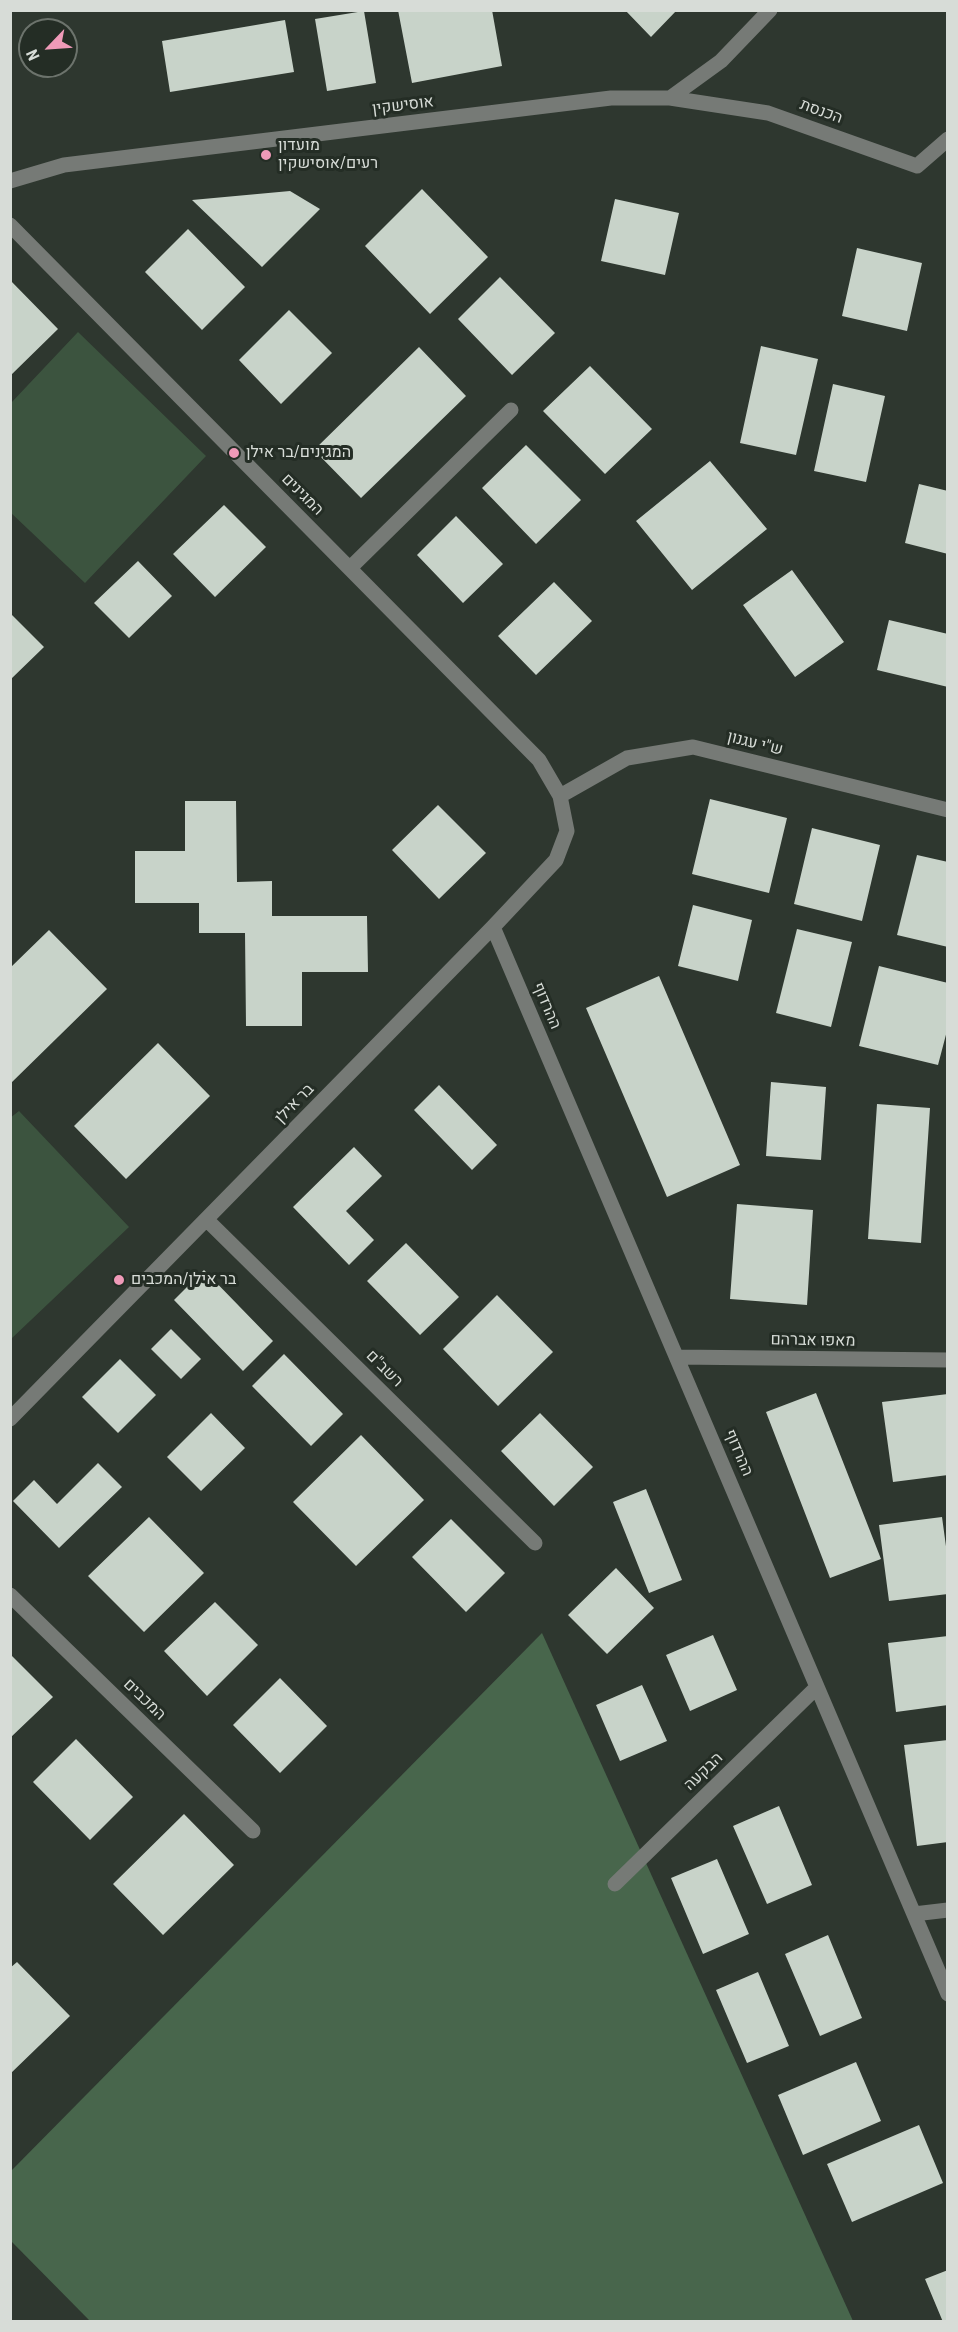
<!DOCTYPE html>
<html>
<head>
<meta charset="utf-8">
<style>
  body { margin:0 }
  #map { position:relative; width:958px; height:2332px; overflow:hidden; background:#2e372f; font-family:"Roboto Condensed",sans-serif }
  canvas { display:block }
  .frame { position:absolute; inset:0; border:12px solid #d7dcd7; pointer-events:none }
  .north { position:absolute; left:18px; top:18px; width:60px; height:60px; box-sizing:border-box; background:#242d25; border:2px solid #6c736c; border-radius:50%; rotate:245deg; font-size:16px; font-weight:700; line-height:24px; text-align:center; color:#d7dcd7 }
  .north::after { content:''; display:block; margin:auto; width:21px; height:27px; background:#ef9ab8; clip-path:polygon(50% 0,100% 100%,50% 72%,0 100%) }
</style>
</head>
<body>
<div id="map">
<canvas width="958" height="2332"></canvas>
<div class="frame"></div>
<div class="north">N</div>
</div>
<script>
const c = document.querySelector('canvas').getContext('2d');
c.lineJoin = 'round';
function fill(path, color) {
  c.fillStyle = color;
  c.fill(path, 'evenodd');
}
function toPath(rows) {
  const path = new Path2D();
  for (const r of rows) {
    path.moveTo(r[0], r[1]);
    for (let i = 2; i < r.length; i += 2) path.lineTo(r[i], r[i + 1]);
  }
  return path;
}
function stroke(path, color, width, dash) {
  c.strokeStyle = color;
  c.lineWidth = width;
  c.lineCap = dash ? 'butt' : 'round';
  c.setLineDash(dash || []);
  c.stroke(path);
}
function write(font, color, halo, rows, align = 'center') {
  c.font = font + ' "Roboto Condensed",Heebo,sans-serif';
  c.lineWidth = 6;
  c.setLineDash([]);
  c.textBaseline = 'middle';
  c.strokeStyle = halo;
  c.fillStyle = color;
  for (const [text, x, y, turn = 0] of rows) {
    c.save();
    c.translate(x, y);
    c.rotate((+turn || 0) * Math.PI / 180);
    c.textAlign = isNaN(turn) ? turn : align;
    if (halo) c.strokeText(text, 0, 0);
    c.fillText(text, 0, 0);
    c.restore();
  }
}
fill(toPath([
  [78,332,206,456,85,583,10,512,11,403],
  [19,1111,129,1227,11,1339,10,1118]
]), '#3c543f');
fill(toPath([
  [542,1633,853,2321,90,2321,11,2241,11,2171]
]), '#48664c');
fill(toPath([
  [398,10,492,10,502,66,412,83],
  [625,10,677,10,651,37],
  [364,11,376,83,327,91,315,19],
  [285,20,294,72,170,92,162,41],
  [422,189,488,257,430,314,365,246],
  [290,191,320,209,262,267,192,200],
  [615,199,679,213,665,275,601,261],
  [188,229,245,287,202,330,145,272],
  [857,248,922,263,907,331,842,316],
  [500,277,555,333,512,375,458,319],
  [10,280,58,329,10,376],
  [289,310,332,353,281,404,239,360],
  [761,346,818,359,796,455,740,443],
  [419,347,466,396,361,498,314,450],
  [590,366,652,429,605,474,543,411],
  [833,384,885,396,866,482,814,471],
  [526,445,581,500,536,544,482,488],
  [710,461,767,529,692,590,636,521],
  [919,484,948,491,948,554,905,543],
  [224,505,266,547,215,597,173,554],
  [456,516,503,564,463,603,417,555],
  [138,561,172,596,129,638,94,603],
  [792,570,844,642,795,677,743,605],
  [554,582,592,621,536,675,498,636],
  [10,613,44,647,10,680],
  [889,620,948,634,948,687,877,670],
  [710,799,787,818,769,893,692,874],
  [185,801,236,801,237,882,272,881,272,916,367,916,368,972,302,972,302,1026,246,1026,245,933,199,933,199,903,135,903,135,851,185,851],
  [438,805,486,853,439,899,392,850],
  [812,828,880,845,862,921,794,904],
  [917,855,948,862,948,947,897,935],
  [693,905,752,920,738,981,678,966],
  [797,929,852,942,831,1027,776,1013],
  [49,930,107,989,10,1084,10,968],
  [879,966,948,983,948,1027,938,1065,859,1046],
  [659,976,740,1165,667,1197,586,1008],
  [158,1043,210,1096,126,1179,74,1126],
  [771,1082,826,1087,821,1160,766,1156],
  [439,1085,497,1145,472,1170,414,1110],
  [877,1104,930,1108,921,1243,868,1239],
  [354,1147,382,1176,346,1211,374,1240,349,1265,293,1207],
  [737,1204,813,1210,807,1305,730,1299],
  [406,1243,459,1297,420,1335,367,1281],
  [204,1270,273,1341,243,1371,174,1300],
  [497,1295,553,1352,498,1406,443,1349],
  [171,1329,201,1359,181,1379,151,1349],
  [284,1354,343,1414,311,1446,252,1386],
  [120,1359,156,1395,118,1433,82,1397],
  [816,1393,881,1559,830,1578,766,1412],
  [948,1394,948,1475,893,1482,882,1402],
  [211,1413,245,1448,201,1491,167,1457],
  [540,1413,593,1467,554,1506,501,1451],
  [361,1435,424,1500,356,1566,293,1502],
  [98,1463,122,1487,59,1548,13,1501,34,1480,57,1504],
  [646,1489,682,1580,649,1593,613,1502],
  [149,1517,204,1573,144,1632,88,1576],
  [942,1517,948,1561,948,1594,889,1601,879,1525],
  [451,1519,505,1573,466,1612,412,1557],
  [616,1568,654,1608,607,1654,568,1615],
  [215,1602,258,1645,207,1696,164,1651],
  [713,1635,737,1690,690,1711,666,1655],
  [948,1636,948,1705,896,1712,888,1643],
  [10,1654,53,1697,10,1738],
  [280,1678,327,1726,280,1773,233,1725],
  [642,1685,667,1741,620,1761,596,1705],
  [76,1739,133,1797,90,1840,33,1782],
  [948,1740,948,1842,917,1846,904,1745],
  [779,1806,812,1885,767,1904,733,1826],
  [184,1814,234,1865,163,1935,113,1884],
  [717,1859,749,1934,703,1954,671,1878],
  [828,1935,862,2018,820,2036,785,1954],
  [17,1962,70,2016,10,2074,10,1968],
  [758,1972,789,2046,747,2063,716,1990],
  [856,2062,881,2121,803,2155,778,2095],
  [919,2125,943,2183,852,2222,827,2164],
  [948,2270,948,2322,943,2322,925,2279]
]), '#c8d3c9');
stroke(toPath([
  [670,98,768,113,917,166,948,139],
  [10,181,64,165,611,98,670,98,721,61,770,10],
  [10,225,539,760,560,796,567,831,556,860,493,927,10,1419],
  [350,568,511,410],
  [560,796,627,758,693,747,948,810],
  [493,927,948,1994],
  [207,1220,535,1543],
  [677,1357,948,1360],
  [10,1595,253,1831],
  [615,1884,817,1687],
  [914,1914,948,1910]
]), '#767a76', 15);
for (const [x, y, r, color] of [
  [266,155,6,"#ef9ab8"],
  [234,453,6,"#ef9ab8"],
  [119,1280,6,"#ef9ab8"]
]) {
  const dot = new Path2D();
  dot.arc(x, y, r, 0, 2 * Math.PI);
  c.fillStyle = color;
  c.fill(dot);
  stroke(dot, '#242d25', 2);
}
write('16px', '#d7dcd7', '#242d25', [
  ["אוסישקין",403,106,-7],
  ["הכנסת",821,112,20],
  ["המגינים",302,495,45],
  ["ש\"י עגנון",755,744,14],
  ["ההרדוף",546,1006,67],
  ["בר אילן",295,1104,-46],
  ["מאפו אברהם",813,1341,1],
  ["רשב\"ם",384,1369,45],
  ["ההרדוף",738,1453,67],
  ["המכבים",144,1700,44],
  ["הבקעה",704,1772,-44]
]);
write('16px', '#d7dcd7', '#242d25', [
  ["מועדון",278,146],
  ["רעים/אוסישקין",278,164],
  ["המגינים/בר אילן",246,453],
  ["בר אילן/המכבים",131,1280]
], 'left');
</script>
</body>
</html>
